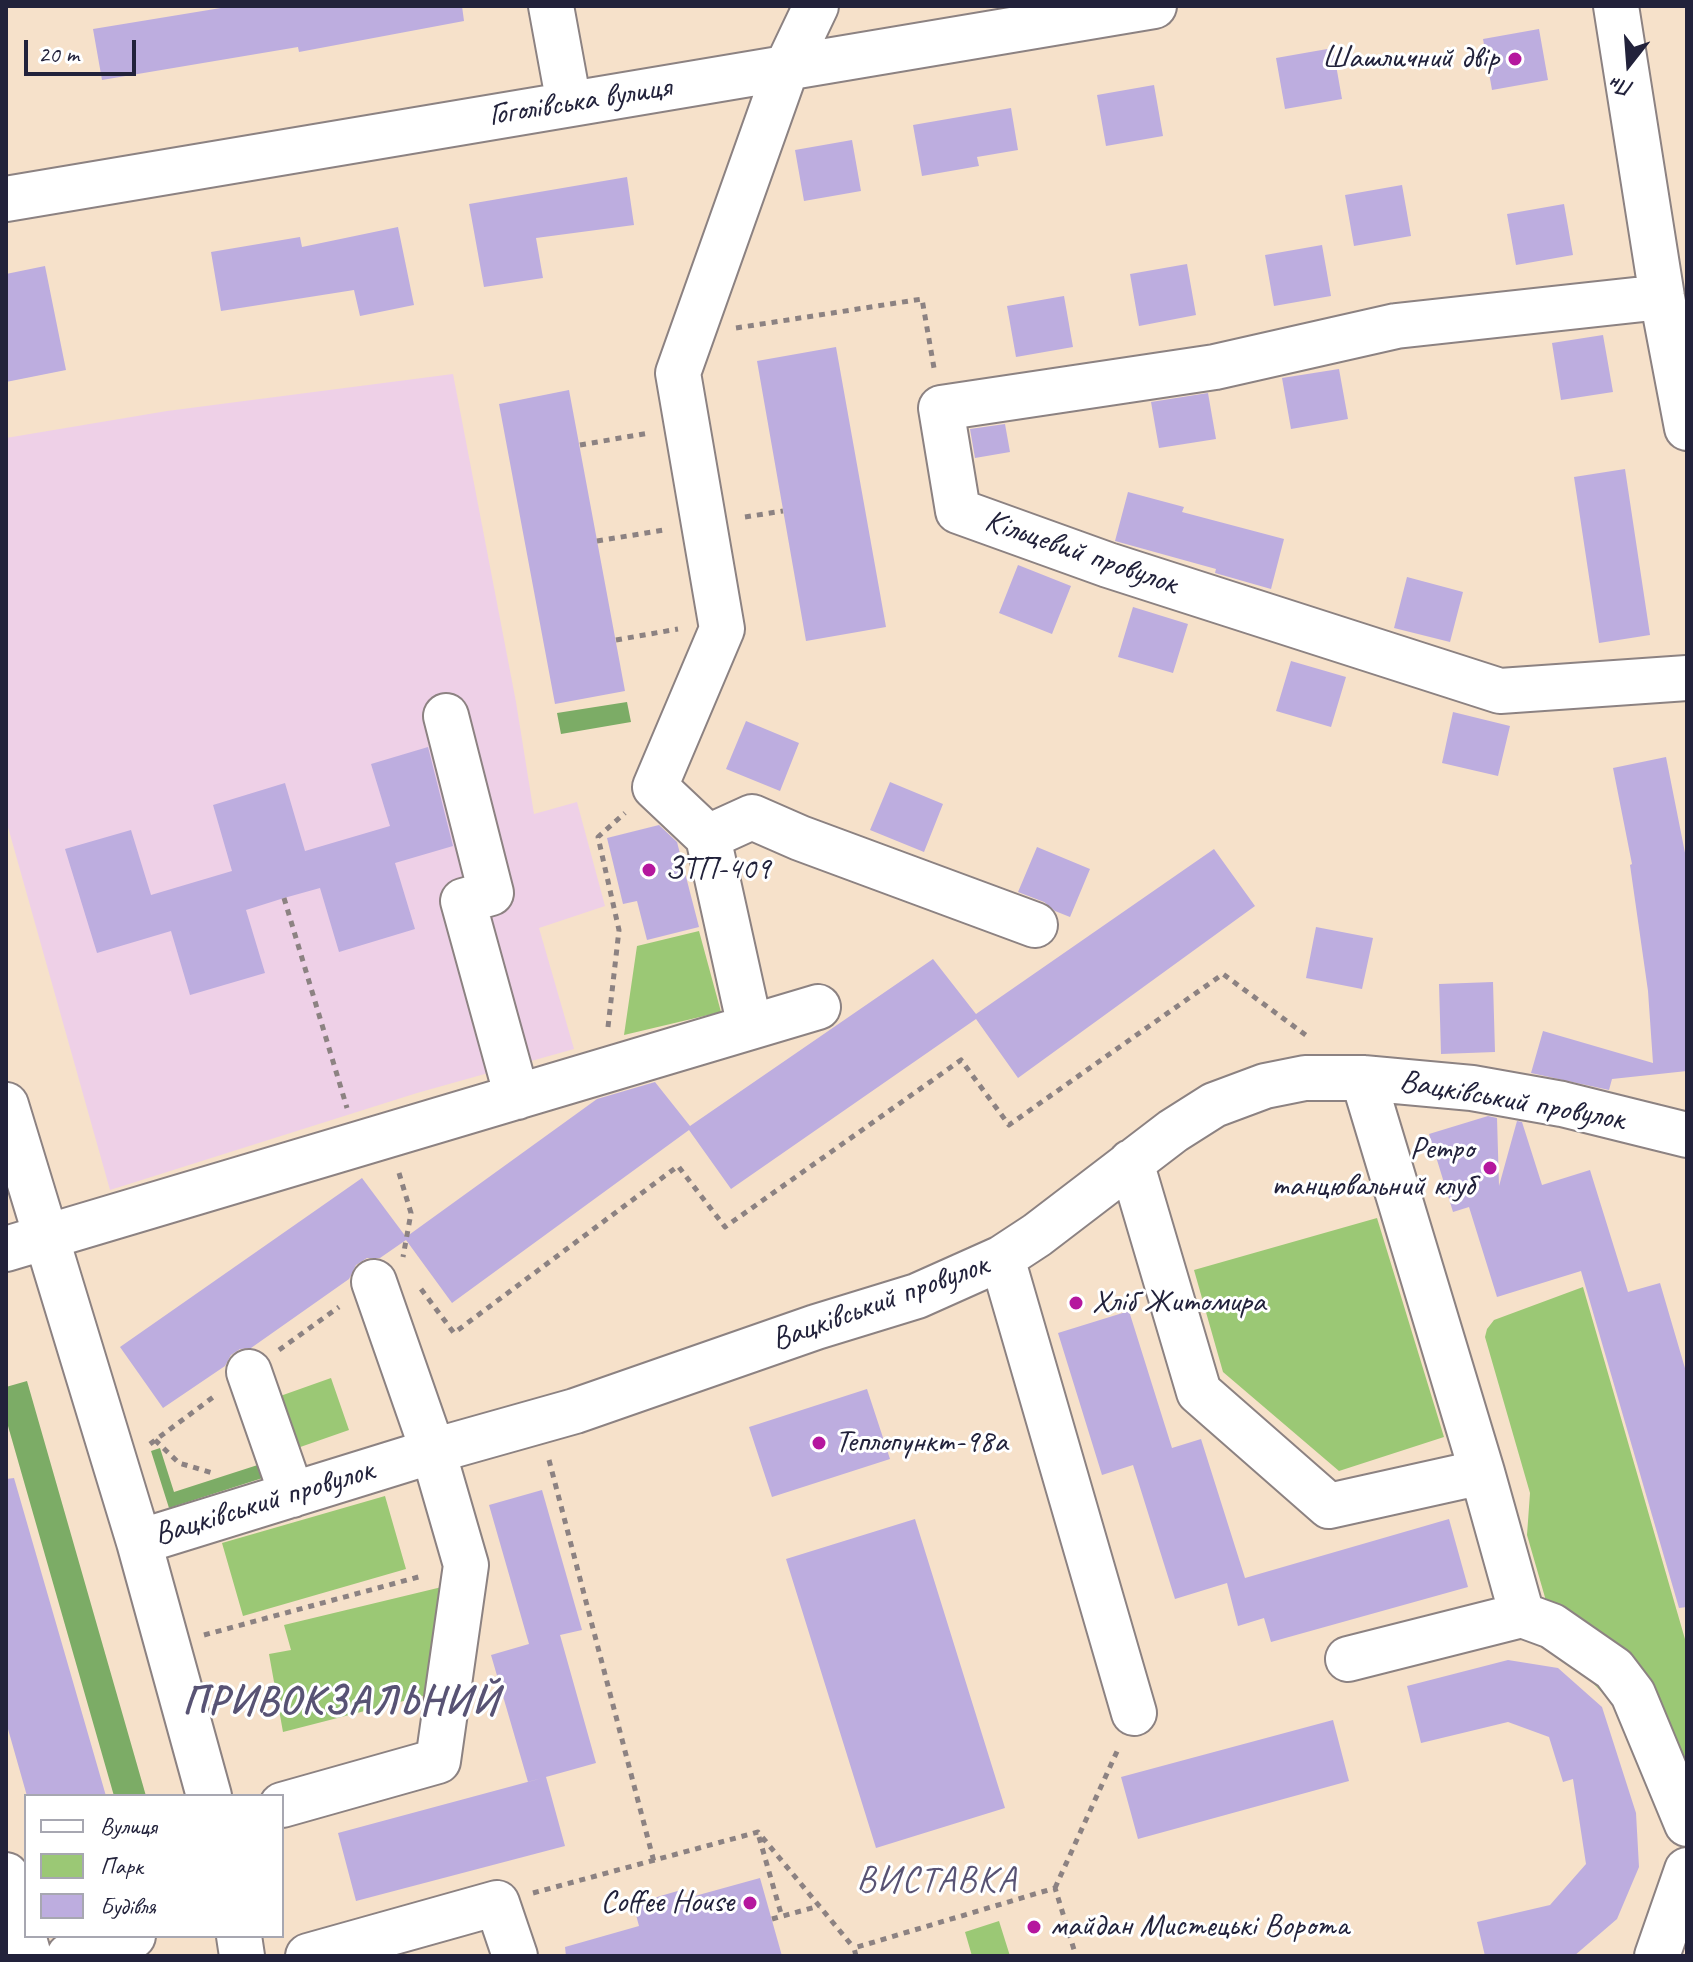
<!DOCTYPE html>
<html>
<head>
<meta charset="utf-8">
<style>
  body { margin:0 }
  #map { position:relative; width:1693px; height:1962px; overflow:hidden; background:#f6e1ca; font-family:Caveat,sans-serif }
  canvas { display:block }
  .frame { position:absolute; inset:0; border:8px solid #22223b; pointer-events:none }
  .legend { position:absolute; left:24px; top:1794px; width:260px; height:144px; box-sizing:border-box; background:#fff; border:2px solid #a7a7b1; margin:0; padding:10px 14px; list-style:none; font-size:24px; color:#22223b }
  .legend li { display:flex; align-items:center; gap:16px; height:40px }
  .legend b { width:40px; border:2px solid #a7a7b1 }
  .north { position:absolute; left:1589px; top:24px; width:80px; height:80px; -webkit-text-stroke:6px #fff; paint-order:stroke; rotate:197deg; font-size:22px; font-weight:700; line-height:32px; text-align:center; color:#22223b }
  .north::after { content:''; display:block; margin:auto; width:28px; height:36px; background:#22223b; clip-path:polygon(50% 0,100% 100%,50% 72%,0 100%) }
  .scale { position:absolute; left:24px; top:40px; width:112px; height:36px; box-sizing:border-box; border:4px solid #22223b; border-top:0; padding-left:10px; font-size:24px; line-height:28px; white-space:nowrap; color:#22223b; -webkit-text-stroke:6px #fff; paint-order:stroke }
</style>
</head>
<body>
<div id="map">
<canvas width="1693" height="1962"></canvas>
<div class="frame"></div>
<ul class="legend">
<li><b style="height:10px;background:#fff"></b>Вулиця</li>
<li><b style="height:22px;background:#9bc875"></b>Парк</li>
<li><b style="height:22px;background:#bdaddf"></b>Будівля</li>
</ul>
<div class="north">Пн</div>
<div class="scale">20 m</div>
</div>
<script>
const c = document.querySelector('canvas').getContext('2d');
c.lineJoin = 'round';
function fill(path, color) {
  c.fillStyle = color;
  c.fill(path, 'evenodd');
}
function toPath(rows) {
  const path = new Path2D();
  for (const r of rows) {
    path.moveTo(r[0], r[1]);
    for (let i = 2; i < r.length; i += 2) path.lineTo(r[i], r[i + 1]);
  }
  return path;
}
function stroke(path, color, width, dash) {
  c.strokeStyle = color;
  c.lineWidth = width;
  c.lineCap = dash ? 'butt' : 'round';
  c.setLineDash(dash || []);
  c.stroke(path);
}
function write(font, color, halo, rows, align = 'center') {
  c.font = font + ' Caveat,sans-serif';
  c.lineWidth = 6;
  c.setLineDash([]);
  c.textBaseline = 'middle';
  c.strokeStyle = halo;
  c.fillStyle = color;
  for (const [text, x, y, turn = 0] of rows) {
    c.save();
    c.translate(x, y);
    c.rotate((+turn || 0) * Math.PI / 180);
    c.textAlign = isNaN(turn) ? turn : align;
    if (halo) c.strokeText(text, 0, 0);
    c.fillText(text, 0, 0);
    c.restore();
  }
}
fill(toPath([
  [453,374,516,702,534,814,577,802,605,906,539,928,574,1049,417,1093,110,1190,6,820,6,438,167,411]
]), '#eed0e7');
fill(toPath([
  [699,931,721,1012,624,1035,637,946],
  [1377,1218,1444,1437,1339,1471,1223,1372,1194,1270],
  [1583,1287,1687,1646,1687,1787,1651,1744,1592,1682,1555,1632,1527,1535,1530,1493,1485,1337,1487,1329,1494,1320],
  [331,1378,349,1430,286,1452,269,1400],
  [385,1496,406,1569,243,1616,222,1543],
  [446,1586,427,1695,283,1732,269,1654,291,1650,284,1625],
  [999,1921,1010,1956,972,1956,965,1932]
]), '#9bc875');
fill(toPath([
  [627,702,631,722,561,734,557,713],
  [27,1381,146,1796,114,1796,6,1419,6,1387],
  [160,1448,174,1492,267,1462,272,1475,169,1508,151,1451]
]), '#7cac66');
fill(toPath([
  [233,6,462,6,464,21,299,52,298,47,102,80,93,29],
  [1539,29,1548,80,1492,90,1483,39],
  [1333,48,1342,99,1285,109,1276,58],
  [1154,85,1163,136,1106,146,1097,95],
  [1011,108,1018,150,977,157,979,166,922,176,913,125],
  [852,140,861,191,804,201,795,150],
  [627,177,634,225,536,238,543,278,484,287,469,204],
  [1402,185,1411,236,1354,246,1345,195],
  [1564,204,1573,255,1516,265,1507,214],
  [398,227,414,305,360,316,354,290,221,311,211,252,300,237,302,247],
  [1322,245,1331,296,1274,306,1265,255],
  [1187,264,1196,315,1139,326,1130,274],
  [45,266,66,370,6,382,6,274],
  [1064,296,1073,347,1016,357,1007,306],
  [1603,335,1613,392,1561,400,1552,343],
  [836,347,886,627,806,641,757,361],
  [1339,369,1348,419,1291,429,1282,378],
  [569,390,625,691,555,704,499,404],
  [1208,393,1216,439,1159,448,1151,402],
  [1005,424,1010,452,975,458,970,429],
  [1625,469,1650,635,1599,643,1574,477],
  [1128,492,1184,507,1182,512,1284,539,1271,589,1215,573,1216,569,1115,541],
  [1018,565,1071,586,1052,634,999,613],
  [1407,577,1463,592,1450,642,1394,628],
  [1133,607,1188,624,1173,673,1118,657],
  [1291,661,1346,677,1331,727,1276,711],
  [1453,712,1510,726,1498,776,1442,763],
  [746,721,799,743,780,791,726,769],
  [428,747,453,846,395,863,415,929,339,952,320,888,284,898,246,910,265,973,190,995,171,931,97,953,65,849,131,830,151,895,232,871,213,805,285,783,305,851,390,826,371,764],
  [1666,757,1687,863,1687,1071,1612,1079,1609,1090,1531,1073,1543,1031,1653,1063,1648,991,1630,865,1632,864,1613,768],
  [890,782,943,804,924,852,870,830],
  [659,825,677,842,699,927,647,940,637,901,623,904,607,838],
  [1037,847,1090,869,1070,917,1055,911,1044,902,1018,892],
  [1214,849,1255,906,1018,1078,976,1019,731,1189,689,1130,452,1303,406,1240,380,1258,367,1258,356,1265,349,1279,251,1348,240,1349,231,1355,225,1366,163,1408,120,1347,362,1178,406,1237,597,1099,655,1082,690,1126,933,959,976,1014],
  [1316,927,1373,938,1362,989,1306,978],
  [1493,982,1495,1052,1441,1054,1439,984],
  [1488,1116,1497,1118,1499,1186,1517,1121,1522,1122,1542,1185,1590,1170,1628,1292,1660,1283,1687,1375,1687,1607,1679,1608,1581,1271,1497,1297,1469,1207,1453,1212,1429,1134],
  [1129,1311,1172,1448,1201,1439,1245,1578,1449,1519,1468,1587,1271,1642,1264,1618,1238,1626,1227,1583,1175,1599,1133,1465,1102,1475,1058,1333],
  [867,1389,890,1459,772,1497,749,1427],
  [14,1478,106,1796,27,1796,6,1722,6,1479],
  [542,1490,582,1630,560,1635,596,1763,528,1782,491,1655,529,1644,489,1505],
  [915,1519,1005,1808,876,1848,786,1559],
  [1508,1660,1558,1668,1602,1707,1636,1813,1639,1867,1617,1919,1574,1956,1485,1956,1477,1922,1550,1905,1586,1864,1573,1779,1563,1782,1549,1737,1508,1722,1421,1743,1407,1686],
  [1333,1720,1349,1781,1138,1839,1121,1777],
  [546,1777,565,1846,356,1901,338,1833],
  [760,1878,782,1956,566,1956,565,1947,639,1926,633,1904,681,1890,684,1899]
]), '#bdaddf');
const minor = toPath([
  [551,6,569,104],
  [1616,6,1662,297,1687,428],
  [6,199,1154,6],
  [1662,297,1396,326,1215,367,941,408,958,511,1108,565,1500,691,1687,678],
  [446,716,491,893,463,901,517,1097],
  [708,837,752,817,800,838,1035,925],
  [750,1027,708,837,655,787,722,629,678,373,786,69,816,6],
  [1363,1078,1482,1472,1522,1615,1552,1626,1614,1669,1633,1694,1687,1824],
  [6,1105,139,1542,209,1796],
  [1131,1162,1199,1392,1329,1506,1482,1472],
  [6,1249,818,1007],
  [1002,1258,1134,1713],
  [249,1372,292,1495],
  [139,1542,433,1451,575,1411,816,1327,917,1296,1002,1258,1037,1235,1173,1131,1214,1105,1265,1086,1305,1078,1363,1078,1472,1088,1562,1104,1687,1135],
  [1348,1659,1522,1615],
  [282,1805,438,1761,466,1565,433,1451,374,1282],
  [6,1875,29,1956],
  [239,1936,242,1956],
  [69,1956,133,1936],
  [308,1956,497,1903,515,1956],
  [1657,1956,1687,1870]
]);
stroke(minor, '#8c8282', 48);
stroke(toPath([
  [736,328,922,299,934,368],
  [580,445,649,433],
  [745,517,783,511],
  [597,541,664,530],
  [616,640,678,629],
  [284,898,347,1108],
  [608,1027,619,930,598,837,625,813],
  [399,1173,411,1213,403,1257],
  [421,1289,454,1333,678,1166,725,1227,961,1060,1009,1125,1223,974,1307,1036],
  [279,1350,339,1307],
  [155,1440,179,1463,216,1474],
  [150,1444,216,1395],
  [549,1460,654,1862],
  [204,1635,422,1576],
  [759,1837,782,1917],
  [1055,1888,1119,1747],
  [533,1893,758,1832,854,1948],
  [772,1919,819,1906],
  [856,1956,854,1948,1055,1888,1076,1956]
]), '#8c8282', 5, [6, 6]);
stroke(minor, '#fff', 44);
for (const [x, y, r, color] of [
  [1515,59,8,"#b5179e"],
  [649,870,8,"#b5179e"],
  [1490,1168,8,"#b5179e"],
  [1076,1303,8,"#b5179e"],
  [819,1443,8,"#b5179e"],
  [750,1903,8,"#b5179e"],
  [1034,1927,8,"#b5179e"]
]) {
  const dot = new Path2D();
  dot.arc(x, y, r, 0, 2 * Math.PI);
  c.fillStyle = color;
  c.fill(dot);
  stroke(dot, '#fff', 3);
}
write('32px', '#22223b', '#fff', [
  ["Шашличний двір",1499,59,"right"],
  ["ЗТП-409",665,870],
  ["Ретро",1474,1150,"right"],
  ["танцювальний клуб",1474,1187,"right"],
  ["Хліб Житомира",1092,1303],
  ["Теплопункт-98а",835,1443],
  ["Coffee House",734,1903,"right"],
  ["майдан Мистецькі Ворота",1050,1927]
], 'left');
write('32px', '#22223b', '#fff', [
  ["Гоголівська вулиця",580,102,-9],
  ["Кільцевий провулок",1081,553,19],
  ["Вацківський провулок",1512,1101,10],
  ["Вацківський провулок",880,1303,-20],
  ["Вацківський провулок",264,1503,-17]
]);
c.letterSpacing = '2px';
write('36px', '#585374', '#fff', [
  ["ВИСТАВКА",937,1882]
]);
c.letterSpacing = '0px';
c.letterSpacing = '2px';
write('bold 40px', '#585374', '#fff', [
  ["ПРИВОКЗАЛЬНИЙ",341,1703]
]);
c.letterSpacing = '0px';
</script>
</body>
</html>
